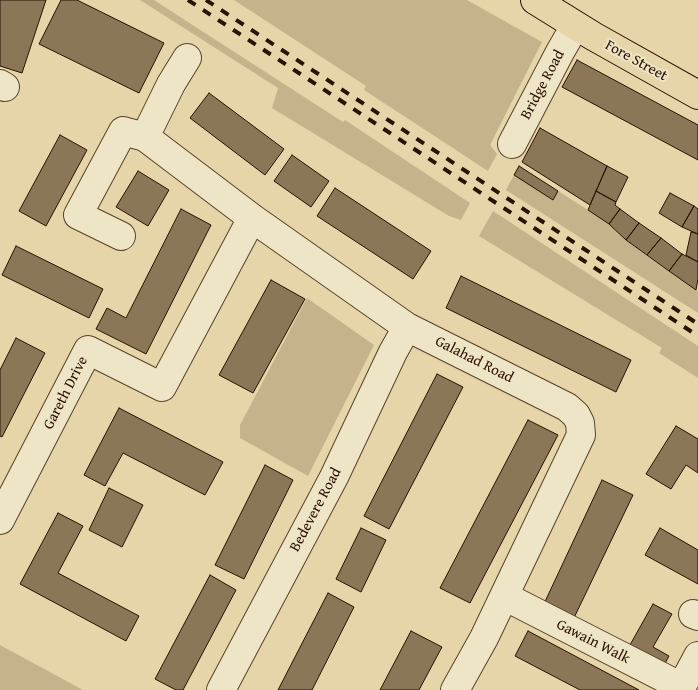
<!DOCTYPE html>
<html>
<head>
<meta charset="utf-8">
<style>
  body { margin:0 }
  canvas { display:block; background:#e5d5a8 }
</style>
</head>
<body>
<canvas width="698" height="690"></canvas>
<script>
const c = document.querySelector('canvas').getContext('2d');
c.lineJoin = 'round';
function fill(path, color) {
  c.fillStyle = color;
  c.fill(path, 'evenodd');
}
function toPath(rows) {
  const path = new Path2D();
  for (const r of rows) {
    path.moveTo(r[0], r[1]);
    for (let i = 2; i < r.length; i += 2) path.lineTo(r[i], r[i + 1]);
  }
  return path;
}
function stroke(path, color, width, dash) {
  c.strokeStyle = color;
  c.lineWidth = width;
  c.lineCap = dash ? 'butt' : 'round';
  c.setLineDash(dash || []);
  c.stroke(path);
}
function write(font, color, halo, rows, align = 'center') {
  c.font = font + ' "Gentium Book Plus",serif';
  c.lineWidth = 4;
  c.setLineDash([]);
  c.textBaseline = 'middle';
  c.strokeStyle = halo;
  c.fillStyle = color;
  for (const [text, x, y, turn = 0] of rows) {
    c.save();
    c.translate(x, y);
    c.rotate((+turn || 0) * Math.PI / 180);
    c.textAlign = isNaN(turn) ? turn : align;
    if (halo) c.strokeText(text, 0, 0);
    c.fillText(text, 0, 0);
    c.restore();
  }
}
fill(toPath([
  [140,0,154,0,157,2,343,122,345,120,470,203,461,220,449,216,272,108,278,88],
  [234,0,467,0,542,42,490,145,497,154,488,171,364,90,366,86],
  [514,175,553,200,558,191,588,210,609,224,626,240,698,291,698,313,506,190],
  [493,211,698,346,698,378,659,353,662,348,479,236],
  [307,298,374,345,308,476,240,438,240,425],
  [0,645,83,690,0,690]
]), '#c5b48b');
const building = toPath([
  [0,0,46,0,22,73,0,66,0,0],
  [61,0,77,0,164,43,139,93,39,44,61,0],
  [577,60,698,125,698,160,562,87,577,60],
  [209,93,284,149,265,175,190,118,209,93],
  [540,128,607,166,590,205,522,162,540,128],
  [60,135,87,150,46,226,19,211,60,135],
  [292,155,329,181,311,207,274,181,292,155],
  [519,166,558,191,553,200,514,175,519,166],
  [607,166,628,177,616,202,596,191,607,166],
  [138,171,169,190,148,226,116,207,138,171],
  [335,188,431,251,413,279,317,216,335,188],
  [596,191,616,202,615,205,620,209,609,224,588,210,596,191],
  [670,193,694,206,682,227,659,213,670,193],
  [694,206,698,209,698,234,682,227,694,206],
  [181,209,211,225,146,354,96,329,107,308,126,318,181,209],
  [620,209,639,223,626,240,609,224,620,209],
  [639,223,661,238,647,255,626,240,639,223],
  [691,232,698,234,698,262,686,255,691,232],
  [661,238,682,254,669,271,647,255,661,238],
  [16,246,103,289,89,318,2,275,16,246],
  [682,254,698,262,698,279,696,290,669,271,682,254],
  [461,276,631,360,616,392,446,308,461,276],
  [271,280,305,299,253,393,219,375,271,280],
  [16,338,45,353,2,437,0,436,0,370,16,338],
  [437,374,463,387,389,529,364,516,437,374],
  [119,408,223,462,205,495,123,453,105,486,84,475,119,408],
  [528,420,558,435,470,603,440,588,528,420],
  [676,426,698,439,698,473,686,465,671,489,646,474,676,426],
  [265,465,293,480,244,579,215,565,265,465],
  [602,480,633,495,572,622,542,608,602,480],
  [109,488,143,505,122,547,89,530,109,488],
  [58,513,83,526,58,573,139,616,126,641,20,584,58,513],
  [361,528,386,540,361,592,336,579,361,528],
  [660,528,698,550,698,584,645,555,660,528],
  [210,575,236,590,183,690,176,690,155,679,210,575],
  [328,593,354,607,312,690,278,690,328,593],
  [653,604,672,614,653,647,669,656,661,671,626,652,653,604],
  [411,631,442,647,419,690,380,690,411,631],
  [528,631,639,690,580,690,515,656,528,631]
]);
fill(building, '#8b7757');
stroke(building, '#2a1100', 1);
const minor = toPath([
  [0,84,5,87],
  [145,137,171,84,187,58],
  [512,144,560,52,575,26],
  [121,236,78,215,123,131,145,137,252,218,407,327,567,407,576,415,580,423,581,435,484,638,455,690],
  [0,520,88,350,162,387,252,218],
  [504,596,682,687],
  [693,614,698,616],
  [221,690,334,477,393,352,407,327],
  [680,690,698,656]
]);
const major = toPath([
  [535,0,593,36,698,95]
]);
stroke(minor, '#59422a', 30);
stroke(major, '#2a1100', 30);
stroke(minor, '#eee4c6', 28);
stroke(major, '#e5d5a8', 28);
stroke(toPath([
  [188,0,698,336],
  [206,0,698,324]
]), '#2a1100', 4, [9, 9]);
write('15px', '#2a1100', '#eee4c6', [
  ["Fore Street",636,61,29],
  ["Bridge Road",543,85,-62],
  ["Galahad Road",474,360,27],
  ["Gareth Drive",66,393,-63],
  ["Bedevere Road",316,510,-62],
  ["Gawain Walk",593,642,27]
]);
</script>
</body>
</html>
